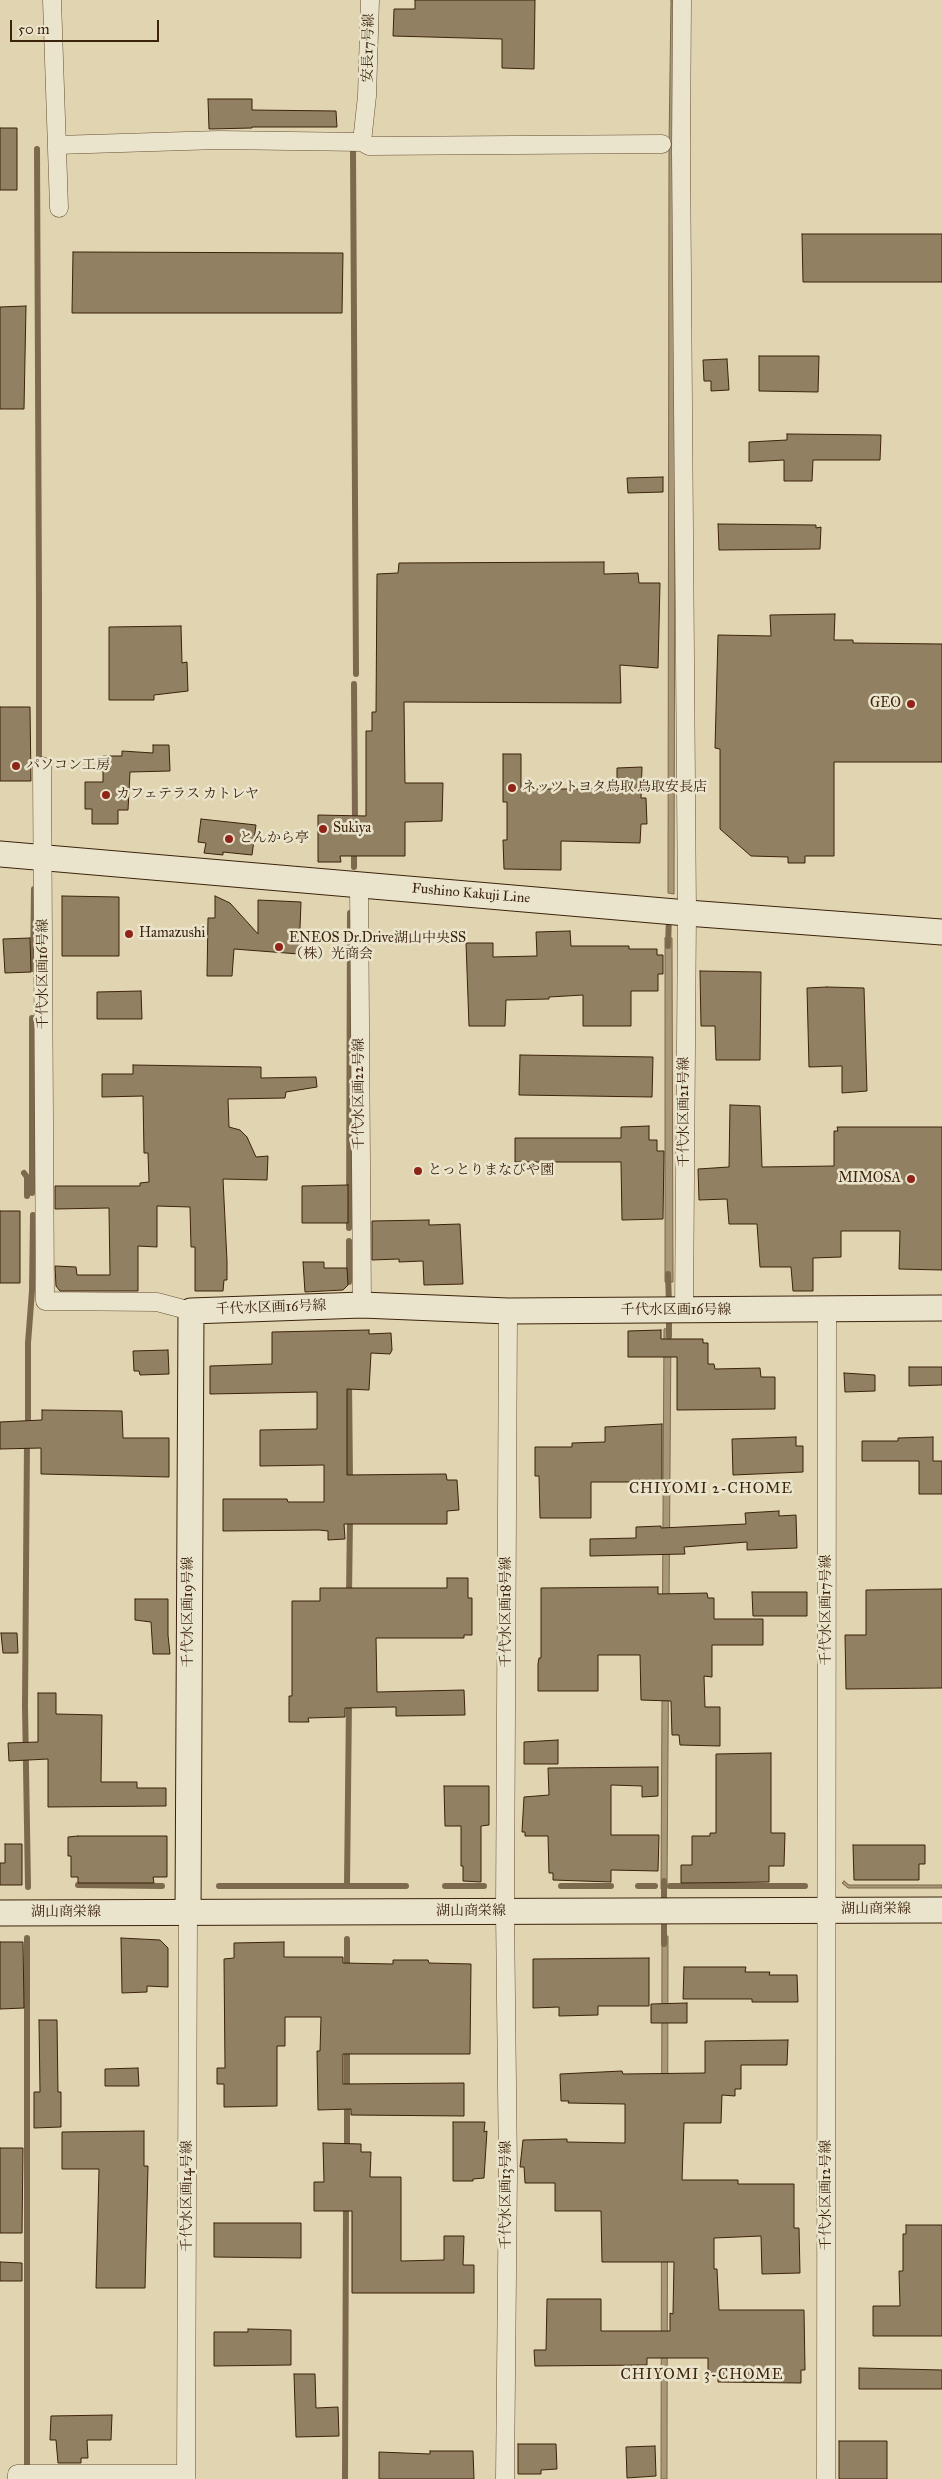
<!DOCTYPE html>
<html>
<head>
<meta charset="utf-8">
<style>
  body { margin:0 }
  #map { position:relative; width:942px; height:2479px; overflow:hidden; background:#e0d5b0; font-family:"IM FELL Great Primer",serif }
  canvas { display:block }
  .scale { position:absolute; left:10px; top:20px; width:149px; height:22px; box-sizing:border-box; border:2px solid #3c230c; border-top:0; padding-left:6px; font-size:15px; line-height:18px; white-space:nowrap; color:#3c230c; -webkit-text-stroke:4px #ebe4cc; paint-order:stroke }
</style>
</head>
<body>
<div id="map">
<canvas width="942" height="2479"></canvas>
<div class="scale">50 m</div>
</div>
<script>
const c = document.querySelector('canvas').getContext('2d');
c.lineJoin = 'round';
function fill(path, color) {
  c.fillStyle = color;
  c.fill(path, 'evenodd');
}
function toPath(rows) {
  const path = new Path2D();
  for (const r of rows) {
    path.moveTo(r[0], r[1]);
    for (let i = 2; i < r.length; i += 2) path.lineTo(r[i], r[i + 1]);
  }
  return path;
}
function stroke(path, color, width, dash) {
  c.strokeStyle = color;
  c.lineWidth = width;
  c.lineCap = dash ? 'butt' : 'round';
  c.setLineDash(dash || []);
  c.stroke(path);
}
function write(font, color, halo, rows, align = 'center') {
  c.font = font + ' "IM FELL Great Primer","Noto Serif JP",serif';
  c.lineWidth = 5;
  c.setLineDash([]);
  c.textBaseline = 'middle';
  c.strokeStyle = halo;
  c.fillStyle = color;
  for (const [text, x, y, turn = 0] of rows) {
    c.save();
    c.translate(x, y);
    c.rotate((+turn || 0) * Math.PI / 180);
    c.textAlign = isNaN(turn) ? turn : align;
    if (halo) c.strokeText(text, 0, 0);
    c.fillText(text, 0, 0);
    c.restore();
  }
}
const water = toPath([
  [671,0,676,0,674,894,668,893,669,147,671,0],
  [665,938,672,938,673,1282,665,1282,665,938],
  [671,1328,667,1889,661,1889,664,1329,671,1328],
  [844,1881,849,1885,942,1885,942,1888,848,1888,842,1883,844,1881],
  [662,1936,668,1936,667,2479,661,2479,662,1936]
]);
fill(water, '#a89878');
stroke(water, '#7d694d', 1);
stroke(toPath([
  [353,150,356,674],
  [354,684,355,822],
  [36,764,39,761,39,603,37,149],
  [354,867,354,847],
  [668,946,669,916],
  [33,969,34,889],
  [24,1173,27,1177,27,1196],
  [32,1193,32,1018],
  [349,1228,350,913],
  [668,1274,669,1304],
  [349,1282,349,1241],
  [669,1314,669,1336],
  [349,1381,350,1481],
  [28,1429,28,1343,32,1291,33,1215],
  [27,1441,25,1706,28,1887],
  [349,1596,350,1516],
  [664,1881,664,1906],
  [78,1885,162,1886],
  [219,1886,406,1886],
  [347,1886,349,1701],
  [445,1886,484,1886],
  [561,1886,611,1886],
  [638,1886,655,1886],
  [670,1886,805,1886],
  [664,1916,664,1944],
  [347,1970,347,1939],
  [347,2093,347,2048],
  [347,2150,347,2103],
  [27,2464,27,1938],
  [345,2479,346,2203]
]), '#7d694d', 6);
const building = toPath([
  [415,0,535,0,534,69,502,68,502,39,393,36,394,9,415,9,415,0],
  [208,99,252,99,252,110,336,111,337,127,252,127,252,128,209,129,208,99],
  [0,128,17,128,17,190,0,190,0,128],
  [802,234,942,234,942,282,803,282,802,234],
  [73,252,343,253,342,313,72,313,73,252],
  [26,306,24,409,0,409,0,307,26,306],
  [759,356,819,356,818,392,759,391,759,356],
  [727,359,729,390,711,391,711,381,704,381,703,360,727,359],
  [787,434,881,435,880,460,813,460,812,481,784,481,784,460,749,462,749,442,787,440,787,434],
  [663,477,663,492,628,493,627,478,663,477],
  [718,524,816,525,816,528,821,527,820,549,719,550,718,524],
  [604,562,604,574,638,573,639,583,660,583,658,668,620,665,621,703,404,702,405,783,443,783,442,821,405,822,405,856,340,856,341,862,318,862,318,815,366,816,366,731,372,731,372,712,376,712,377,574,398,573,399,563,604,562],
  [835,614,834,640,853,640,853,643,942,644,942,762,834,762,834,856,805,856,805,863,788,863,788,857,751,856,720,829,720,749,715,748,718,635,771,636,770,615,835,614],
  [181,626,182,663,187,662,188,691,154,695,154,700,109,700,109,627,181,626],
  [0,707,30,707,31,781,0,781,0,707],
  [153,745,169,745,170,771,130,772,128,810,118,810,118,824,92,824,92,809,85,809,85,782,103,782,103,756,122,756,122,751,153,753,153,745],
  [503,754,521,754,521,789,617,789,617,768,642,767,641,798,646,798,647,824,641,824,640,843,561,841,561,870,504,869,503,840,507,840,507,802,503,802,503,754],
  [201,819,256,825,252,855,223,852,223,855,204,853,206,843,198,842,201,819],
  [62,896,119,897,119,956,62,956,62,896],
  [215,896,230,903,258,934,258,900,301,902,299,954,234,949,232,976,207,976,208,918,215,918,215,896],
  [570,931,571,946,629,946,629,949,657,949,657,955,663,955,663,974,658,974,658,991,631,991,631,1026,583,1026,583,995,549,997,549,999,506,1000,505,1026,469,1026,466,943,493,943,493,957,537,956,536,932,570,931],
  [30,938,31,972,5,973,3,939,30,938],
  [700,971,761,972,760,1060,716,1060,715,1026,701,1026,700,971],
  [827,987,864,988,867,1091,842,1093,842,1066,809,1067,807,988,827,987],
  [141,991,142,1019,97,1019,97,992,141,991],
  [520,1055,653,1057,652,1097,519,1095,520,1055],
  [133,1065,261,1067,261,1078,316,1077,317,1087,286,1092,285,1098,228,1099,229,1127,240,1130,247,1137,256,1157,268,1156,267,1180,223,1179,227,1261,227,1280,224,1280,223,1291,195,1291,195,1247,191,1247,190,1207,157,1206,157,1247,138,1246,138,1291,60,1291,56,1286,55,1266,76,1267,77,1275,110,1275,109,1208,55,1209,55,1186,140,1186,140,1183,149,1182,148,1153,144,1153,143,1096,102,1097,102,1074,133,1074,133,1065],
  [730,1105,760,1106,762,1167,834,1166,834,1131,838,1131,837,1127,942,1127,942,1270,899,1269,900,1231,841,1231,841,1257,813,1258,813,1291,793,1291,791,1267,760,1267,757,1224,729,1224,727,1199,699,1200,698,1169,729,1167,730,1105],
  [649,1126,649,1140,657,1140,657,1151,664,1151,663,1219,622,1220,621,1162,515,1162,515,1138,621,1138,621,1127,649,1126],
  [348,1185,348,1223,302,1223,302,1186,348,1185],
  [0,1211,20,1211,20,1283,0,1283,0,1211],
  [429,1220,429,1225,460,1224,463,1284,424,1285,423,1261,399,1262,399,1259,372,1260,372,1221,429,1220],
  [303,1262,324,1262,324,1268,347,1268,348,1285,343,1290,305,1292,303,1262],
  [369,1330,369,1334,391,1333,392,1350,390,1354,371,1353,369,1390,347,1389,347,1475,446,1474,447,1480,457,1480,459,1510,447,1511,447,1524,344,1524,345,1539,328,1540,328,1531,319,1530,223,1531,223,1499,287,1499,288,1502,324,1502,324,1465,260,1466,260,1430,317,1429,317,1392,210,1394,210,1366,272,1364,272,1332,369,1330],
  [661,1330,661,1339,703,1339,703,1343,708,1343,708,1364,714,1364,715,1369,760,1368,761,1377,775,1377,775,1409,677,1410,677,1357,628,1357,628,1331,661,1330],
  [168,1350,169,1374,140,1375,139,1371,134,1371,133,1351,168,1350],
  [909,1367,942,1367,942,1385,909,1386,909,1367],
  [844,1373,875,1375,875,1391,845,1392,844,1373],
  [42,1410,122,1411,123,1438,169,1438,169,1477,41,1474,41,1448,0,1449,0,1422,42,1420,42,1410],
  [662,1424,662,1482,591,1482,591,1518,540,1518,539,1476,535,1476,535,1447,572,1447,572,1443,605,1442,605,1427,662,1424],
  [796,1437,796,1446,803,1446,803,1472,733,1475,732,1439,796,1437],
  [933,1437,933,1461,942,1461,942,1494,919,1494,919,1461,862,1461,862,1441,898,1441,898,1438,933,1437],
  [779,1511,779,1516,796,1515,797,1548,747,1550,747,1542,684,1547,685,1554,590,1556,590,1539,636,1538,636,1527,661,1526,661,1528,746,1524,745,1513,779,1511],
  [447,1578,468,1578,468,1598,472,1598,472,1635,464,1635,464,1638,376,1638,377,1692,464,1690,465,1715,396,1716,396,1707,345,1708,345,1717,308,1718,309,1722,289,1722,289,1696,292,1696,292,1601,320,1601,320,1588,447,1588,447,1578],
  [658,1587,658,1594,707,1593,708,1598,714,1598,714,1619,763,1619,763,1645,712,1645,712,1677,704,1676,705,1707,720,1707,720,1746,680,1745,679,1735,672,1735,671,1701,641,1700,640,1655,598,1655,598,1691,538,1691,538,1664,539,1658,541,1658,541,1588,658,1587],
  [942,1589,942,1688,846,1689,845,1635,866,1635,866,1590,942,1589],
  [752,1592,807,1592,807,1616,753,1616,752,1592],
  [135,1599,168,1599,168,1635,170,1654,153,1654,151,1622,135,1620,135,1599],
  [1,1633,17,1633,18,1653,3,1653,1,1633],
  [38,1693,56,1693,56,1714,102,1715,101,1782,137,1782,137,1788,166,1788,166,1806,48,1807,48,1759,9,1761,8,1743,38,1742,38,1693],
  [558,1740,558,1764,524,1764,524,1742,558,1740],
  [771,1753,771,1833,785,1833,784,1866,769,1866,769,1882,681,1883,681,1865,692,1865,692,1836,710,1836,710,1833,716,1833,716,1754,771,1753],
  [658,1767,658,1796,642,1797,642,1786,611,1785,611,1835,659,1835,658,1871,611,1870,611,1882,553,1880,553,1873,549,1873,548,1836,525,1836,525,1832,522,1832,524,1797,549,1795,548,1768,658,1767],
  [444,1786,489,1786,489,1825,481,1826,481,1882,463,1881,463,1866,461,1866,461,1826,445,1826,444,1786],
  [78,1836,167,1836,167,1877,153,1877,154,1883,78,1883,78,1877,71,1877,71,1856,68,1856,68,1837,78,1836],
  [5,1844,22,1844,22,1885,0,1885,0,1863,5,1863,5,1844],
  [853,1845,925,1845,925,1864,919,1864,919,1880,854,1880,853,1845],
  [121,1938,160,1940,168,1948,168,1987,147,1986,147,1992,122,1993,121,1938],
  [0,1942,23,1942,24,2008,0,2009,0,1942],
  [284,1942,284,1957,343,1957,343,1963,393,1964,393,1960,428,1960,429,1963,471,1964,470,2054,343,2054,343,2084,464,2083,464,2116,351,2115,351,2109,318,2110,317,2051,320,2051,321,2017,285,2017,285,2046,277,2046,277,2106,224,2107,224,2084,217,2084,217,2068,225,2068,224,1959,234,1958,234,1943,284,1942],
  [649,1958,649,2006,598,2006,598,2015,559,2016,559,2007,533,2008,533,1959,649,1958],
  [684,1967,746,1967,745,1972,770,1972,769,1975,797,1975,798,2002,752,2002,752,1999,683,1999,684,1967],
  [687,2003,687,2023,651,2023,651,2004,687,2003],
  [39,2020,57,2020,58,2092,61,2092,61,2127,34,2128,34,2092,40,2092,39,2020],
  [788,2040,787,2065,741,2065,741,2089,735,2089,735,2096,722,2095,721,2123,684,2123,682,2180,738,2180,738,2184,794,2184,794,2228,799,2228,800,2273,762,2274,761,2236,714,2238,714,2269,717,2269,719,2310,804,2310,805,2370,801,2370,801,2383,718,2382,718,2376,708,2376,708,2358,647,2358,647,2365,535,2366,534,2350,546,2350,547,2299,601,2299,601,2331,670,2331,670,2313,673,2314,674,2262,602,2262,601,2211,555,2211,555,2183,525,2183,524,2167,520,2167,523,2140,567,2139,567,2142,625,2143,625,2104,568,2103,569,2101,561,2101,560,2074,622,2071,623,2074,705,2073,705,2041,788,2040],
  [138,2068,139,2086,105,2086,105,2069,138,2068],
  [453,2122,485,2122,484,2132,487,2131,484,2178,473,2179,473,2181,453,2181,453,2122],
  [144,2131,144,2166,148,2166,145,2288,96,2288,99,2169,62,2169,62,2132,144,2131],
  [323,2143,361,2144,361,2152,371,2152,370,2177,401,2177,401,2261,444,2260,444,2236,464,2236,463,2265,474,2265,474,2293,352,2293,352,2211,314,2211,314,2182,324,2182,323,2143],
  [0,2148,23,2148,22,2233,0,2233,0,2148],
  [214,2223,301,2223,301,2258,214,2257,214,2223],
  [906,2225,942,2225,942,2336,873,2336,873,2306,900,2306,899,2271,903,2271,903,2234,906,2234,906,2225],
  [0,2262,22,2263,22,2281,0,2281,0,2262],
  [248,2329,291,2330,291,2365,214,2366,214,2332,248,2332,248,2329],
  [859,2368,942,2370,942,2389,859,2389,859,2368],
  [294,2374,315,2374,316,2408,338,2407,339,2436,296,2437,294,2374],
  [112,2415,111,2440,87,2440,88,2458,81,2458,81,2463,58,2463,56,2440,50,2440,51,2416,112,2415],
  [839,2441,887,2441,887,2479,839,2479,839,2441],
  [518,2444,556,2444,557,2469,541,2470,541,2474,518,2474,518,2444],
  [655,2446,656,2476,627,2478,626,2447,655,2446],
  [430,2451,473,2451,474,2479,379,2479,379,2452,430,2454,430,2451]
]);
fill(building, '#918061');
stroke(building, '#3c230c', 1);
const street = toPath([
  [52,0,59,208],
  [682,0,681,151,687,913,684,1311],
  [362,142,367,96,370,0],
  [57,145,219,140,362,142,369,146,662,144],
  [42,766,45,1301,157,1302,191,1311],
  [359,884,362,1305],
  [17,2479,17,2474,186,2474],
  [186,2479,188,1913],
  [505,2479,508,2172,505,1912,508,1311],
  [826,2479,827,1310]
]);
const secondary = toPath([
  [0,854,687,913,942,932],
  [0,1913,942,1910],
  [188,1913,191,1311,362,1305,508,1311,942,1308]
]);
stroke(street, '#655035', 19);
stroke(secondary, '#3c230c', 27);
stroke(street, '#ebe4cc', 18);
stroke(secondary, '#ebe4cc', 25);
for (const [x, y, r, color] of [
  [911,704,5,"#8f2418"],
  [16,766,5,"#8f2418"],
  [512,788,5,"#8f2418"],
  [106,795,5,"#8f2418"],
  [323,829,5,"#8f2418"],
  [229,839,5,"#8f2418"],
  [129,934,5,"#8f2418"],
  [279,947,5,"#8f2418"],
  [418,1171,5,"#8f2418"],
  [911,1179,5,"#8f2418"]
]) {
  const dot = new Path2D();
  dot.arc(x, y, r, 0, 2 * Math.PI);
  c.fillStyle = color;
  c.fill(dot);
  stroke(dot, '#ebe4cc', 2);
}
write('14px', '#3c230c', '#ebe4cc', [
  ["安長17号線",369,48,-89],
  ["Fushino Kakuji Line",471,894,5],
  ["千代水区画16号線",44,974,-90],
  ["千代水区画22号線",360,1094,-90],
  ["千代水区画21号線",685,1112,-90],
  ["千代水区画16号線",271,1308,-2],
  ["千代水区画16号線",676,1311],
  ["千代水区画17号線",827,1610,-90],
  ["千代水区画19号線",189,1612,-90],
  ["千代水区画18号線",507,1612,-90],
  ["湖山商栄線",876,1910],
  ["湖山商栄線",471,1912],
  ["湖山商栄線",66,1913],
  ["千代水区画13号線",507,2195,-90],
  ["千代水区画12号線",827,2195,-90],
  ["千代水区画14号線",188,2196,-90]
]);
write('14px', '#3c230c', '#ebe4cc', [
  ["GEO",901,704,"right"],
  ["パソコン工房",26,766],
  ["ネッツトヨタ鳥取 鳥取安長店",522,788],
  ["カフェテラス カトレヤ",116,795],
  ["Sukiya",333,829],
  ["とんから亭",239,839],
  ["Hamazushi",139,934],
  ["ENEOS Dr.Drive湖山中央SS",289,939],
  ["（株）光商会",289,955],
  ["とっとりまなびや園",428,1171],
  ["MIMOSA",901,1179,"right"]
], 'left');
c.letterSpacing = '1px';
write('15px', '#3c230c', '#ebe4cc', [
  ["CHIYOMI 2-CHOME",711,1489],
  ["CHIYOMI 3-CHOME",702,2375]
]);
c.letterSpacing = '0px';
</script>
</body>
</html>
